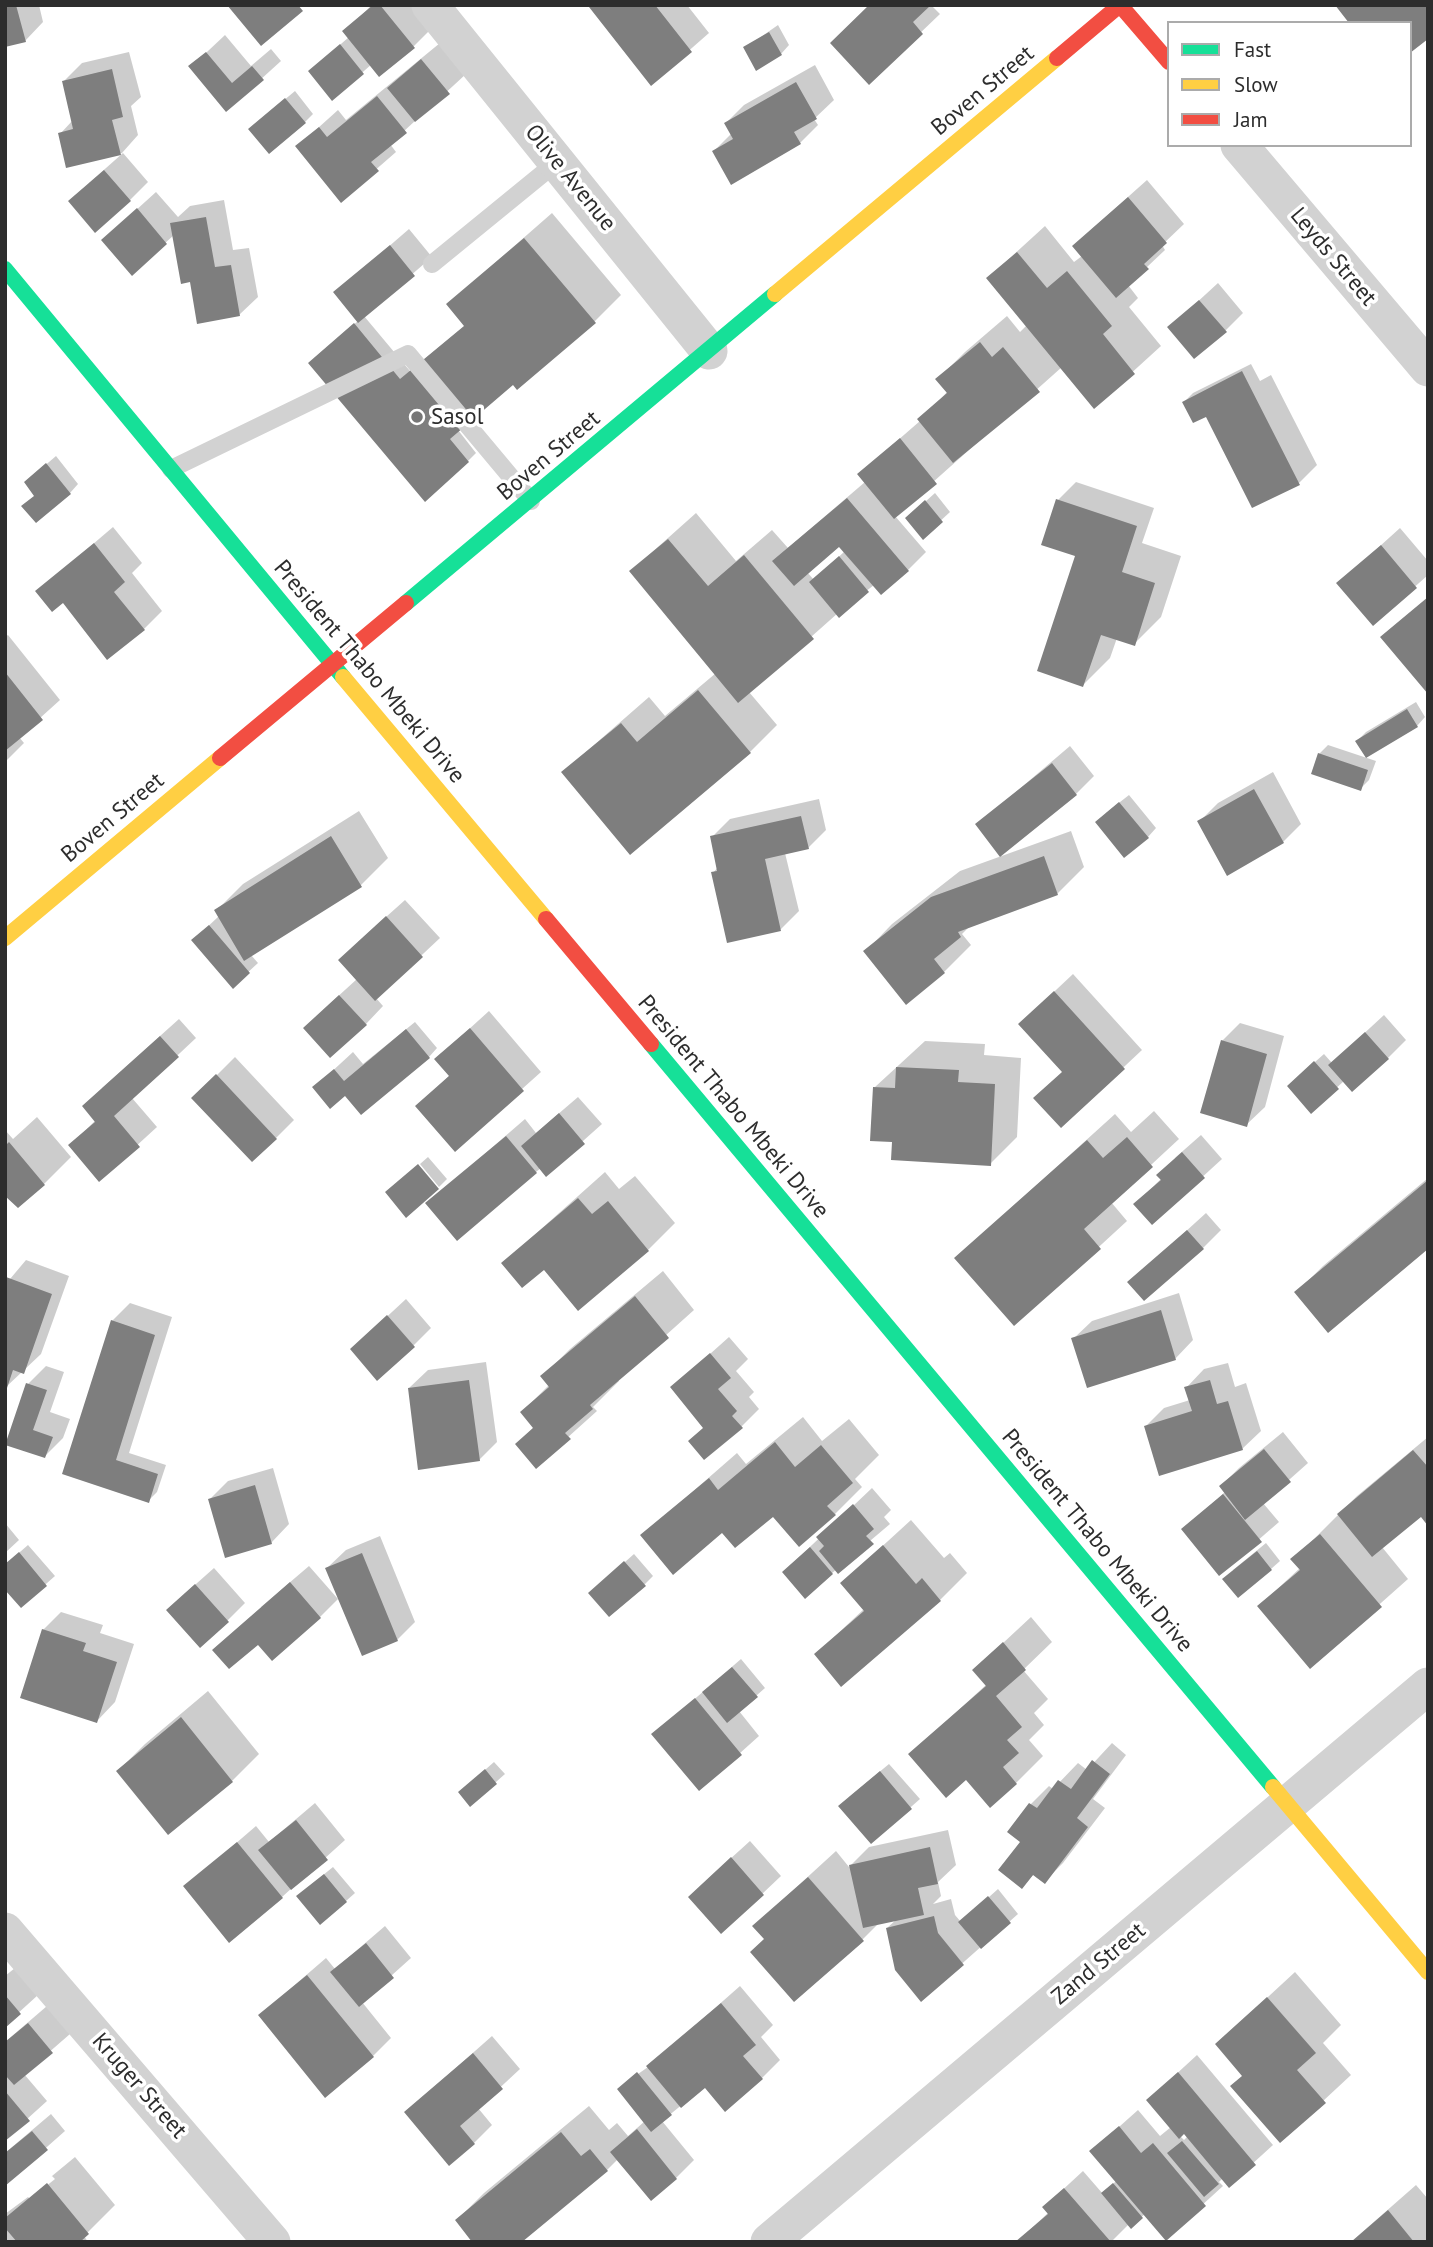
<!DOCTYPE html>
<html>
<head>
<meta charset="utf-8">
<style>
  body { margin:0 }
  #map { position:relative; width:1433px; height:2247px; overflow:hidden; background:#fff; font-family:"PT Sans",sans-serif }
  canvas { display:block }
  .frame { position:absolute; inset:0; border:7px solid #2d2d2d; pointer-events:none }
  .legend { position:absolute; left:1167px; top:21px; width:245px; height:126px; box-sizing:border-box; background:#fff; border:2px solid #ababab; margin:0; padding:9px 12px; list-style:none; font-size:21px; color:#2d2d2d }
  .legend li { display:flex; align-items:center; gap:14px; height:35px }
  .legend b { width:35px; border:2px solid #ababab }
</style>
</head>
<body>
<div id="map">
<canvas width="1433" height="2247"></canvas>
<div class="frame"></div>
<ul class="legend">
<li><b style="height:9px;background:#16e098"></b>Fast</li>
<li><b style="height:9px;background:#ffcf43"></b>Slow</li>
<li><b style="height:9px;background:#f24e42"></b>Jam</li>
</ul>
</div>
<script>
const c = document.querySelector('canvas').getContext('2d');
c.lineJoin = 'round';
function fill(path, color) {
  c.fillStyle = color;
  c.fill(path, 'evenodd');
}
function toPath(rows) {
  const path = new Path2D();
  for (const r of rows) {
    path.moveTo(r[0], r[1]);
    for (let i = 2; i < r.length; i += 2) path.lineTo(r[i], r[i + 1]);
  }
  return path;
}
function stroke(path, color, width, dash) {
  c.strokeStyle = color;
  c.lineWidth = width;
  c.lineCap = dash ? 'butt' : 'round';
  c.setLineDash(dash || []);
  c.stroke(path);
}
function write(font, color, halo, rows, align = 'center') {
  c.font = font + ' "PT Sans",sans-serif';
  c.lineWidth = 7;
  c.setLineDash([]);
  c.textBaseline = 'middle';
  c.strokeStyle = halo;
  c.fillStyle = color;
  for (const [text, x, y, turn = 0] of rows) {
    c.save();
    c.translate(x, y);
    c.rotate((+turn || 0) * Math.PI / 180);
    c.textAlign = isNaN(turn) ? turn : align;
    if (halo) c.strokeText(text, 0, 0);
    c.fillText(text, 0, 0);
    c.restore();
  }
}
fill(toPath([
  [5,5,39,5,43,22,25,41],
  [372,5,413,5,432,28,414,46,372,64,333,98,319,63,349,37,345,31],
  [593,5,687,5,709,33,652,83],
  [871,5,931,5,940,14,869,82],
  [778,25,789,45,781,54,745,48],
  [225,35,251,66,271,49,281,61,227,110,191,67],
  [440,43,466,74,390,144,396,152,341,200,298,146,338,110,346,120],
  [129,52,141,97,131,106,138,135,122,153,68,166,60,134,73,120,63,82,82,63],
  [815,65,834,100,814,119,818,125,800,143,714,151,732,133,726,123,744,105],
  [295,91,313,114,305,122,259,121],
  [123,153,148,182,130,200,89,183],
  [1147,180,1184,224,1162,245,1165,250,1128,285,1138,298,1129,307,1161,346,1094,407,1062,367,895,516,926,552,908,570,874,585,838,613,749,692,777,725,750,752,630,852,563,772,649,697,665,716,716,673,631,571,696,513,736,561,772,530,788,548,865,482,859,474,920,421,948,391,938,379,965,352,1007,316,1020,332,1027,325,988,278,1045,226,1074,262,1082,256,1092,229],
  [839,545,845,551,814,580,807,572],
  [156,192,178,217,190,206,224,200,233,250,249,248,258,297,239,315,191,280,174,235,132,273,103,240],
  [552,213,621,295,594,322,513,383,458,430,476,453,468,461,319,354,358,321,335,293,409,229,432,257,364,316,410,371,466,325,448,304],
  [1218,283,1243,313,1225,331,1169,328],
  [1251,364,1260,381,1271,375,1317,465,1299,483,1207,414,1184,402,1193,393],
  [56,456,78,484,70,493,35,474],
  [1076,482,1154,508,1142,543,1181,556,1161,617,1134,644,1117,638,1110,658,1083,685,1076,557,1058,500],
  [935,493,950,512,923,537,916,510],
  [113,527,142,563,132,573,162,611,144,629,38,591],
  [1400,528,1428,561,1428,575,1373,624,1339,583],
  [8,635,60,700,19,737,24,743,5,762,5,637],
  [1416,702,1425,717,1417,726,1357,741,1366,732],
  [1328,745,1376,761,1369,780,1360,789,1319,754],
  [1070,746,1094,776,1076,794,977,825],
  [1273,772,1301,824,1283,842,1199,822,1218,803],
  [1129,795,1156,828,1148,837,1106,813],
  [819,799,826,830,808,848,785,853,799,911,781,929,728,941,713,873,718,867,712,837,730,819],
  [359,811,388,858,361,885,251,955,258,963,233,986,202,932,219,916,216,911,243,884],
  [1071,831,1084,867,1057,894,970,926,962,934,971,945,944,972,866,951,892,924,960,871],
  [405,900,440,938,376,998,383,1006,366,1024,323,1010,357,979,358,942],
  [1073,974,1142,1050,1061,1126,1064,1071,1039,1006],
  [489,1011,541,1072,455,1149,417,1106,450,1075,436,1059],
  [1384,1015,1406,1040,1388,1058,1344,1081,1311,1111,1298,1077,1324,1054,1332,1063],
  [179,1019,196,1038,132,1098,157,1127,99,1180,70,1145,96,1120,102,1088],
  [415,1022,437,1048,429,1057,345,1093,315,1087,353,1052,363,1064],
  [1240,1023,1284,1036,1265,1107,1246,1125,1222,1041],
  [925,1041,985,1044,984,1055,1021,1058,1017,1137,990,1164,894,1141,875,1087],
  [235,1057,294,1120,276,1138,194,1098],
  [578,1097,602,1124,546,1174,541,1168,536,1172,428,1203,525,1119,536,1133],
  [1154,1111,1179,1139,1111,1202,1127,1221,1015,1324,956,1258,1115,1114,1131,1132],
  [37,1117,71,1157,44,1184,5,1193,5,1130,13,1139],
  [1201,1135,1222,1159,1152,1223,1135,1204,1162,1178,1176,1157],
  [428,1157,447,1179,439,1187,420,1164],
  [605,1172,619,1189,635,1176,675,1223,648,1250,544,1268,503,1263],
  [1428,1178,1428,1247,1296,1293,1323,1266],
  [1206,1213,1221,1230,1203,1248,1130,1282],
  [26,1260,69,1276,41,1354,6,1387,5,1285],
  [663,1271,694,1310,617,1379,619,1381,593,1407,597,1411,536,1466,517,1444,534,1427,522,1412,549,1385,543,1376,570,1349],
  [1179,1293,1193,1340,1175,1359,1073,1339,1092,1321],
  [406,1299,431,1328,413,1346,352,1349],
  [130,1303,172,1317,129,1453,166,1465,157,1492,148,1501,64,1473,112,1321],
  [729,1337,748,1359,736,1371,754,1392,749,1397,759,1409,741,1427,705,1427,673,1387],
  [486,1362,497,1442,479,1460,409,1388,428,1370],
  [1228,1363,1235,1387,1246,1383,1261,1431,1242,1449,1146,1426,1164,1408,1190,1400,1186,1388,1204,1369],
  [46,1366,64,1372,50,1412,70,1419,63,1438,45,1456,7,1444,28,1384],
  [803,1417,822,1441,849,1419,879,1455,855,1479,862,1487,835,1514,773,1514,722,1531,643,1535,737,1453,746,1464],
  [1283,1432,1308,1463,1263,1503,1279,1522,1219,1574,1183,1530,1225,1492,1221,1486,1239,1468],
  [1428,1437,1428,1523,1421,1515,1382,1547,1408,1579,1310,1666,1259,1606,1300,1568,1293,1560,1357,1496],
  [273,1468,289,1524,271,1543,210,1499,228,1481],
  [872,1488,891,1510,884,1517,890,1524,805,1596,793,1563],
  [911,1520,944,1558,950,1553,967,1573,940,1600,816,1654,864,1609,842,1583],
  [5,1523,19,1540,5,1553],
  [380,1536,415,1622,397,1640,327,1568,346,1550],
  [1266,1543,1280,1561,1271,1569,1233,1570],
  [28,1545,55,1576,21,1606,5,1565],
  [634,1554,653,1576,644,1585,599,1585],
  [309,1566,338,1599,320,1617,261,1607],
  [214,1568,245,1603,227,1621,187,1592],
  [61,1612,103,1625,100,1633,134,1644,115,1702,97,1721,43,1630],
  [1031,1617,1052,1642,1023,1670,1048,1699,1034,1713,1044,1725,1029,1740,1043,1756,1016,1783,940,1727,987,1684,974,1670],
  [741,1659,765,1688,739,1711,759,1736,700,1789,654,1734],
  [208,1691,259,1754,232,1781,118,1771,145,1744],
  [1112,1743,1126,1755,1093,1799,1105,1808,1063,1863,1045,1881,1035,1873,1022,1887,1022,1842,1031,1804,1049,1786,1053,1789,1078,1763,1087,1770],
  [494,1762,505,1774,470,1805,469,1784],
  [889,1764,920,1799,871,1842,849,1797],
  [315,1803,345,1840,282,1897,185,1887,256,1826,269,1842],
  [948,1830,956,1865,938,1882,941,1896,933,1904,951,1899,955,1915,961,1922,998,1889,1018,1914,922,1999,887,1928,897,1919,879,1923,862,1940,766,1939,754,1926,836,1851,849,1867,869,1847],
  [750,1841,781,1876,722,1932,708,1879],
  [333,1867,355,1893,346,1901,307,1888],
  [385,1926,411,1958,362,2002,391,2038,373,2056,260,2015,326,1958,335,1969],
  [15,1968,38,1995,5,2025,5,1976],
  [1295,1972,1341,2025,1323,2043,1351,2075,1280,2141,1244,2075,1217,2044],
  [740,1986,773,2025,761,2037,780,2060,762,2078,705,2086,662,2121,694,2160,676,2178,651,2199,618,2159,607,2170,457,2220,484,2193,589,2106,609,2130,617,2123,628,2136,645,2121,628,2081,648,2067],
  [47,2006,70,2034,24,2074,47,2101,5,2139,5,2042],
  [492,2036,520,2069,478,2108,492,2125,474,2143,406,2112],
  [1197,2055,1273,2145,1229,2185,1223,2178,1219,2182,1223,2186,1166,2238,1145,2214,1131,2226,1129,2224,1111,2242,1017,2242,1049,2212,1044,2207,1083,2171,1103,2194,1117,2180,1092,2151,1138,2110,1160,2136,1171,2127,1148,2100],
  [1184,2132,1188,2136,1184,2140,1180,2136],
  [51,2114,65,2131,5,2184,5,2153],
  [75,2157,115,2205,84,2236,88,2242,5,2242,5,2214,28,2197,30,2199,55,2179,52,2176,29,2195],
  [1416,2185,1428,2199,1428,2242,1351,2242]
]), '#0003');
fill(toPath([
  [5,5,16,5,26,42,5,47],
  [227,5,298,5,303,11,261,46],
  [373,5,380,5,415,48,379,77,342,31],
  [592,5,655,5,692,52,651,86,589,7],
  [869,5,931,5,913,22,923,34,869,85,830,43],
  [1335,5,1428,5,1428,39,1410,53,1410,23,1349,23],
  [769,32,782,55,756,71,743,47],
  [340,44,364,74,332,101,308,71],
  [206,52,232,83,252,66,264,80,226,112,188,66],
  [421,59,450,94,415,122,387,88],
  [112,69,123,117,112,120,121,155,66,168,58,133,73,129,62,81],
  [796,82,817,119,794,132,801,144,731,185,712,151,733,139,724,123],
  [377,96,407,133,371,162,379,171,341,203,295,146,319,127,327,137],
  [285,98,306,123,269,154,248,129],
  [104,170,131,201,95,233,68,201],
  [1128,197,1167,243,1144,264,1149,269,1116,298,1072,246],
  [137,208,167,244,132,276,101,240],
  [206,217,215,267,231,265,240,316,197,324,190,282,181,284,170,223],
  [524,238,596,323,517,390,513,385,450,439,469,462,425,502,308,363,354,323,400,379,464,326,446,304],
  [390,245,415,276,358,323,333,292],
  [1017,252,1047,288,1067,271,1112,326,1103,334,1135,374,1094,409,986,278],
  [1199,300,1227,332,1194,359,1167,327],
  [980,342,992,357,1003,347,1040,392,953,463,917,419,947,393,935,379],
  [1242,371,1300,485,1252,508,1206,417,1193,423,1182,402],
  [900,438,937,484,894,519,857,474],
  [46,463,71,494,36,523,21,506,34,496,24,482],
  [847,498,909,571,881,595,839,547,794,586,772,561],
  [1056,499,1137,526,1122,572,1155,583,1135,646,1101,635,1083,687,1037,671,1075,556,1041,545],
  [925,500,943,522,923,540,905,518],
  [668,539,708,586,744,555,814,639,738,703,629,571],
  [94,543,125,582,114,592,145,630,107,660,63,603,52,612,35,591],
  [1381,545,1417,588,1373,626,1336,583],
  [839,556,869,592,839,618,809,582],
  [1428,597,1428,694,1380,637],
  [5,672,43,720,5,751],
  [698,690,751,753,630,855,561,772,621,723,637,742],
  [1407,709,1418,727,1366,758,1355,741],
  [1318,753,1368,770,1361,791,1311,774],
  [1052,763,1077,795,1000,857,975,824],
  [1254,789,1284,843,1227,876,1197,821],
  [1119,802,1149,838,1124,858,1095,822],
  [801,816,809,849,765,859,781,931,727,943,711,872,717,871,710,836],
  [331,836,362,887,244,961,214,910],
  [1044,856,1058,895,958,932,961,937,934,959,945,973,906,1005,863,951,931,897],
  [386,916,423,957,375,1001,338,960],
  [209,925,250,973,233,989,191,940],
  [1054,991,1125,1069,1061,1128,1033,1098,1062,1072,1018,1024],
  [339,995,367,1025,330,1058,303,1028],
  [470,1028,524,1091,455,1152,415,1106,449,1076,434,1059],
  [406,1029,430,1058,361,1115,345,1096,330,1109,312,1087,334,1069,344,1081],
  [1365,1032,1389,1059,1352,1092,1328,1065],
  [160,1036,179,1057,114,1116,140,1147,99,1182,68,1145,95,1122,82,1106],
  [1221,1040,1267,1054,1247,1127,1200,1113],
  [1314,1061,1339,1089,1311,1114,1287,1086],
  [896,1067,959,1070,958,1082,995,1084,991,1166,891,1160,892,1142,870,1141,873,1087,895,1088],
  [216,1074,277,1139,252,1162,191,1098],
  [559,1113,585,1144,546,1177,521,1146],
  [506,1136,537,1173,457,1241,425,1203],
  [1127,1137,1153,1167,1084,1229,1101,1249,1014,1326,954,1258,1087,1140,1103,1158],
  [9,1142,45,1185,18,1208,5,1196,5,1146],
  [1182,1152,1205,1178,1152,1225,1133,1204,1161,1180,1156,1175],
  [418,1164,439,1189,406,1218,385,1192],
  [1428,1180,1428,1249,1328,1333,1294,1292],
  [578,1198,592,1214,608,1201,649,1251,578,1311,544,1270,522,1288,501,1263],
  [1187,1230,1204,1249,1144,1301,1127,1282],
  [6,1277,52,1294,24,1374,13,1370,6,1391],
  [635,1296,669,1338,590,1405,593,1409,565,1433,571,1439,536,1469,515,1444,533,1428,520,1412,549,1387,540,1376],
  [1161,1310,1176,1360,1087,1388,1071,1338],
  [387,1315,415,1347,377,1381,350,1349],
  [111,1320,155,1335,116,1460,158,1474,149,1503,62,1474],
  [710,1353,731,1378,718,1389,737,1411,732,1416,743,1428,704,1460,688,1441,703,1428,670,1387],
  [469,1380,480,1461,418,1470,408,1388],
  [1210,1380,1217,1404,1228,1401,1243,1450,1159,1476,1144,1426,1192,1411,1184,1387],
  [26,1383,47,1390,33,1430,53,1437,45,1458,5,1445],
  [775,1442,795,1467,821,1445,853,1483,827,1506,836,1515,799,1547,773,1517,735,1548,722,1533,673,1575,640,1535,709,1478,718,1490],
  [1264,1449,1291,1482,1245,1520,1219,1486],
  [1413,1450,1428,1467,1428,1526,1421,1517,1372,1557,1337,1514],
  [255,1485,272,1544,225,1558,208,1499],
  [1223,1494,1262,1542,1219,1576,1181,1529],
  [853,1504,874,1529,866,1536,874,1544,838,1574,819,1551,824,1546,816,1537],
  [1320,1534,1382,1607,1310,1669,1257,1606,1300,1570,1290,1559],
  [883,1545,916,1584,922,1578,941,1601,841,1687,814,1654,864,1611,840,1583],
  [810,1547,833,1574,805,1599,782,1572],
  [1257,1551,1272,1570,1238,1598,1222,1579],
  [19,1552,47,1586,21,1608,5,1590,5,1564],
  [362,1553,398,1641,362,1656,325,1568],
  [624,1561,646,1586,609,1617,588,1593],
  [290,1582,321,1618,272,1661,258,1645,229,1669,212,1650],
  [195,1584,229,1622,200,1648,166,1610],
  [42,1629,86,1643,83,1651,117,1662,97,1723,20,1698],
  [1003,1642,1026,1670,996,1696,1022,1727,1007,1740,1019,1753,1003,1767,1017,1784,990,1808,966,1780,946,1798,908,1754,986,1686,972,1670],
  [732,1667,758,1697,727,1723,702,1692],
  [695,1698,742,1755,699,1791,651,1734],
  [181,1717,233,1782,168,1835,116,1771],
  [1092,1760,1110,1774,1077,1818,1088,1827,1045,1884,1033,1875,1022,1889,998,1870,1020,1842,1007,1832,1029,1803,1037,1808,1058,1780,1071,1789],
  [485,1769,497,1784,470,1807,458,1792],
  [880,1771,912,1809,871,1844,838,1806],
  [296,1820,328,1860,291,1890,258,1850],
  [237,1842,283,1898,229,1943,183,1886],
  [930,1847,938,1884,918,1888,924,1915,863,1928,849,1865],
  [731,1857,764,1895,721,1934,688,1897],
  [324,1874,347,1902,320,1925,296,1896],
  [808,1877,864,1941,794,2002,750,1952,764,1939,752,1926],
  [988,1896,1011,1923,981,1949,958,1922],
  [934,1916,938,1933,964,1965,921,2002,895,1970,886,1928],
  [366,1943,394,1978,359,2007,330,1972],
  [307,1975,374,2057,325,2098,258,2015],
  [5,1995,21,2014,5,2028],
  [1267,1997,1316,2053,1297,2070,1326,2103,1280,2143,1230,2086,1242,2076,1215,2044],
  [721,2003,756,2045,743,2056,763,2079,725,2112,705,2088,681,2108,646,2066],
  [28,2023,53,2053,14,2085,5,2075,5,2042],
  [473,2053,503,2089,460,2126,475,2144,449,2166,404,2112],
  [637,2072,672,2115,651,2132,617,2089],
  [1178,2072,1256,2165,1229,2188,1184,2134,1179,2139,1146,2100],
  [5,2091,30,2121,5,2141],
  [1119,2126,1141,2153,1153,2143,1206,2206,1166,2241,1089,2151],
  [637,2129,677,2179,651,2201,610,2152],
  [32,2131,48,2150,5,2186,5,2153],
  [561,2132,581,2156,590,2149,608,2171,522,2242,472,2242,455,2220],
  [1182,2141,1219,2184,1204,2197,1167,2153],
  [47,2183,89,2234,80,2242,17,2242,5,2228,5,2218],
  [1113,2183,1143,2218,1131,2229,1101,2193],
  [1064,2188,1111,2242,1015,2242,1048,2214,1042,2207],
  [1388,2210,1414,2242,1351,2242]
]), '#7e7e7e');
stroke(toPath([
  [432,264,557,162],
  [171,469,408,354,531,501]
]), '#d2d2d2', 18);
stroke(toPath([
  [430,5,709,351],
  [1239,145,1428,368],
  [5,1931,272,2242],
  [769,2242,1428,1686]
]), '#d2d2d2', 37);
stroke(toPath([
  [5,269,343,677],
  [406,603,775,294],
  [651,1044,1273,1787]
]), '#16e098', 16);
stroke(toPath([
  [775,294,1057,58],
  [343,677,546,919],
  [5,938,220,758],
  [1273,1787,1428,1972]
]), '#ffcf43', 16);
stroke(toPath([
  [1057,58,1120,5,1169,62],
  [220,758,406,603],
  [546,919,651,1044]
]), '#f24e42', 16);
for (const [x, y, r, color] of [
  [417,417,7,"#767676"]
]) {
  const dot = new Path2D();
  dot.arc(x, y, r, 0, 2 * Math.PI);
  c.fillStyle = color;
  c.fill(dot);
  stroke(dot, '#fff', 2.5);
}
write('23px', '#2d2d2d', '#fff', [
  ["Boven Street",983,91,-40],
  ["Olive Avenue",570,178,51],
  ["Leyds Street",1333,257,50],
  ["Boven Street",549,456,-40],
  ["President Thabo Mbeki Drive",369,672,50],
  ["Boven Street",113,818,-40],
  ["President Thabo Mbeki Drive",733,1107,50],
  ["President Thabo Mbeki Drive",1097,1541,50],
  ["Zand Street",1099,1964,-40],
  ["Kruger Street",139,2086,49]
]);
write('23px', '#2d2d2d', '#fff', [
  ["Sasol",431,417]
], 'left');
</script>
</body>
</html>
